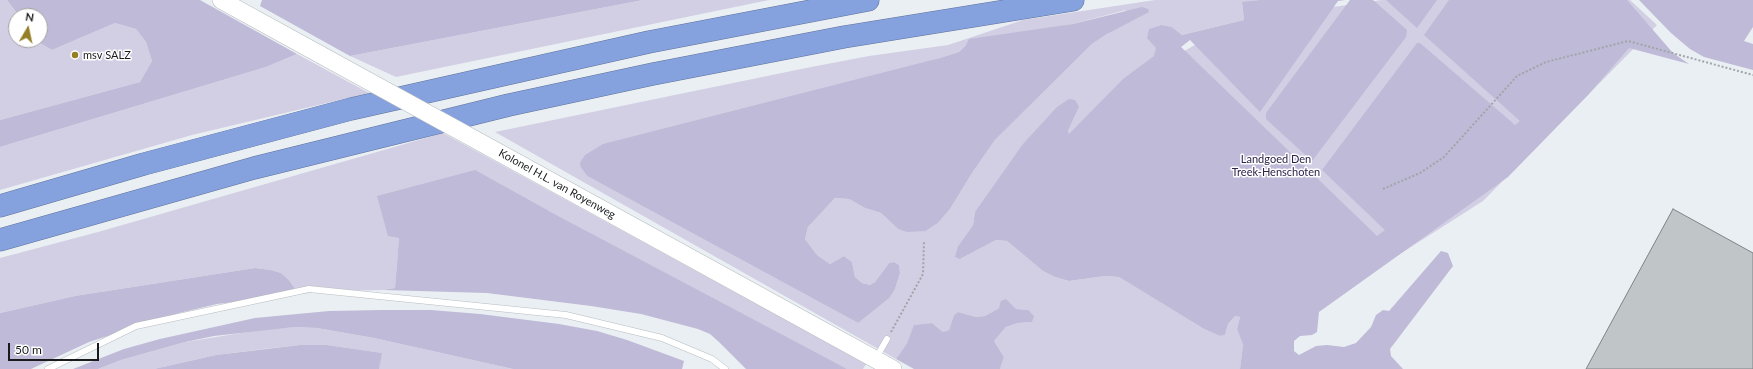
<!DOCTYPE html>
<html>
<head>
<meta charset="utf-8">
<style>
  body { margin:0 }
  #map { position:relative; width:1753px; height:369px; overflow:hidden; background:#eaeff3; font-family:Lato,sans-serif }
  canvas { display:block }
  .north { position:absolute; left:8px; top:8px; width:40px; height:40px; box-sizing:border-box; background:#fff; border:1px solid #a3a3a4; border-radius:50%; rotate:9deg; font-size:11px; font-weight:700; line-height:16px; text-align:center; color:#181a1b }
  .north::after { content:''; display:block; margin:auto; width:14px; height:18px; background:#937f26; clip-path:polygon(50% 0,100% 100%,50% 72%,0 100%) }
  .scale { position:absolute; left:8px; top:343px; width:91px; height:18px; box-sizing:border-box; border:2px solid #181a1b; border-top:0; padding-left:5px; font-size:12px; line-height:14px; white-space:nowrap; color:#181a1b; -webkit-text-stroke:3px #fff; paint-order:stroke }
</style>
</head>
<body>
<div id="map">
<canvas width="1753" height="369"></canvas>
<div class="north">N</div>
<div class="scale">50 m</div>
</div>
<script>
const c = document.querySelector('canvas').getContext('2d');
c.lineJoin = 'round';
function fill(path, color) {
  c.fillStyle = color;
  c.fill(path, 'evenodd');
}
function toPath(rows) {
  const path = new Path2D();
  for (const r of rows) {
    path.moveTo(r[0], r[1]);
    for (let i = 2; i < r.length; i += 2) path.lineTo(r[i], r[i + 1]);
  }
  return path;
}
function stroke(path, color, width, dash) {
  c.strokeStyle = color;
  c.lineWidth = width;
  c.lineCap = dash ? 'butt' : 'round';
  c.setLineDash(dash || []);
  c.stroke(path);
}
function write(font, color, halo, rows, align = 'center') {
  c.font = font + ' Lato,sans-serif';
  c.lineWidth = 3;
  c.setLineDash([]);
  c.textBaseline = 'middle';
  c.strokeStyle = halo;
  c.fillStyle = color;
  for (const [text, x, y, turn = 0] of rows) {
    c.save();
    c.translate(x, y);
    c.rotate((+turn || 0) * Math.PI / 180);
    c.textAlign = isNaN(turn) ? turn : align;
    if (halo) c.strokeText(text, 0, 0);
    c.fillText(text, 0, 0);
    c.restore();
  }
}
fill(toPath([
  [0,0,7,0,19,16,16,16,16,40,37,40,40,43,52,50,115,23,136,29,146,42,152,61,140,82,0,120],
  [643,0,769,0,396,77,350,56],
  [1155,0,1260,0,1242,3,1244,20,1182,35,1172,27,1162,25,1155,56,1124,78,1123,86,1207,38,1305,11,1382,0,1630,0,1657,25,1483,201,1320,305,1069,135,1068,131,1079,107,975,212,973,225,958,246,960,259,996,240,1007,241,1043,271,1055,277,1069,281,1105,276,1119,277,1204,329,1220,336,1225,335,1228,324,1235,316,1240,317,1237,329,1243,345,1240,369,1000,369,1004,357,994,341,1006,327,1018,323,1031,322,1028,310,999,308,985,316,976,317,958,312,954,315,949,330,947,332,943,332,932,323,915,325,907,343,896,359,495,132,806,68,869,56,948,45,1023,20],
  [1126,10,1107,34,1092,44,995,140,972,173,950,209,938,223,926,231,898,229,881,213,865,208,849,199,835,198,808,227,805,239,817,255,830,264,844,256,852,262,855,277,862,283,870,285,875,282,889,263,894,262,899,265,900,273,895,289,858,323,587,176,581,168,940,58,959,52,966,45,1073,24],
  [297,54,369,93,192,135,0,190,0,147,266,67],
  [443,133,839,349,866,364,863,369,847,369,838,365,549,211,399,238,395,288,383,290,332,291,299,294,288,279,281,273,271,270,255,268,75,296,0,313,0,258,98,232],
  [294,327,317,328,374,338,513,369,379,369,381,353,327,345,300,345,264,349,216,355,154,369,98,369,121,360,185,342,272,328]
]), '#d2cfe4');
fill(toPath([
  [7,0,200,0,297,54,266,67,0,147,0,120,140,82,152,61,146,42,136,29,115,23,52,50,40,43,37,40,40,40,40,16,19,16],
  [262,0,643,0,350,56,260,6],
  [1260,0,1345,0,1338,1,1260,112,1190,40,1181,47,1377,236,1385,230,1322,170,1417,43,1420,43,1515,125,1520,121,1424,35,1449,0,1627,0,1673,53,1689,64,1629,48,1589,94,1508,177,1319,312,1317,332,1312,335,1300,336,1294,341,1294,351,1299,355,1316,346,1327,345,1344,347,1356,343,1371,327,1376,315,1383,310,1389,311,1441,251,1448,253,1453,266,1390,349,1391,356,1403,369,1240,369,1243,345,1237,329,1240,317,1235,316,1228,324,1225,335,1220,336,1204,329,1119,277,1105,276,1069,281,1055,277,1043,271,1007,241,996,240,960,259,955,257,958,246,973,225,975,212,1023,144,1057,107,1069,99,1075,100,1079,107,1068,131,1069,134,1124,78,1154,56,1156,48,1147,38,1149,29,1162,25,1172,27,1182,35,1244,20,1242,2],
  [1350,0,1373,0,1407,30,1406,37,1312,161,1266,119,1266,113],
  [1386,0,1437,0,1417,28],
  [1639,0,1753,0,1753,27,1744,41,1753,44,1753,70,1704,57,1690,49,1671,33],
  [1142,7,1148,9,1149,12,1107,34,1092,44,995,140,972,173,950,209,938,223,926,231,907,232,898,229,881,213,865,208,849,199,835,198,808,227,805,239,817,255,830,264,844,256,852,262,855,277,862,283,870,285,875,282,889,263,894,262,899,265,900,273,895,289,889,298,858,323,587,176,581,168,580,163,585,155,603,144,940,58,959,52,966,45,969,39,1073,24],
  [475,170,549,211,847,369,746,369,719,342,710,334,698,329,641,314,591,306,487,293,383,290,395,288,399,238,388,236,377,196],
  [255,268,271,270,281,273,288,279,299,294,217,304,179,313,89,342,31,369,0,369,0,313,75,296],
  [1006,299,1016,309,1028,310,1034,316,1032,322,1018,323,1006,327,994,341,1004,357,1000,369,914,369,896,359,907,343,914,325,932,323,943,332,947,331,949,330,954,315,958,312,976,317,985,316,999,308,1001,301],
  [382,310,431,310,480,314,559,324,597,331,627,340,684,361,682,369,513,369,374,338,317,328,294,327,214,336,185,342,121,360,98,369,73,369,124,349,160,339,255,318,329,311],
  [300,345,327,345,382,353,379,369,154,369,216,355]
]), '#bebad7');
const building = toPath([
  [1673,209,1753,253,1753,369,1586,369,1673,209]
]);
fill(building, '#c0c6c7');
stroke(building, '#7e8384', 1);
const lane = toPath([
  [876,358,887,339],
  [48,369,136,326,309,289,566,315,662,338,712,359,725,369]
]);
const secondary = toPath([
  [221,0,321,55],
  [518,163,893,369]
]);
const highway = toPath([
  [0,206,144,164,351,109,649,42,868,0],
  [0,240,254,168,509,105,653,74,844,37,1073,0]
]);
stroke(lane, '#b7bcbf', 7);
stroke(secondary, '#b7bcbf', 18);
stroke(highway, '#5f729a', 23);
stroke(toPath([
  [1383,189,1420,173,1444,157,1517,76,1546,62,1628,41,1753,75],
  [891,332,923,274,924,241]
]), '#a1a5a8', 2, [2, 2]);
stroke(lane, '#fff', 6);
stroke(secondary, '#fff', 17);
stroke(highway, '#85a2de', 22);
const secondaryBridge = toPath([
  [321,55,518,163]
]);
stroke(secondaryBridge, '#b7bcbf', 18, []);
stroke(secondaryBridge, '#fff', 17);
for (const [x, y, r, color] of [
  [75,55,4,"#937f26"]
]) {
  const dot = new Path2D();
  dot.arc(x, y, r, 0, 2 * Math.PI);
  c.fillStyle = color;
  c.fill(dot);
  stroke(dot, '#fff', 1.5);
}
write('11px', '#181a1b', '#fff', [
  ["msv SALZ",83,55]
], 'left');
write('11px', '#2d234b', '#fff', [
  ["Landgoed Den",1276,159],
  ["Treek-Henschoten",1276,172]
]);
write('11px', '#181a1b', '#fff', [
  ["Kolonel H.L. van Royenweg",557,184,29]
]);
</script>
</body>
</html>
